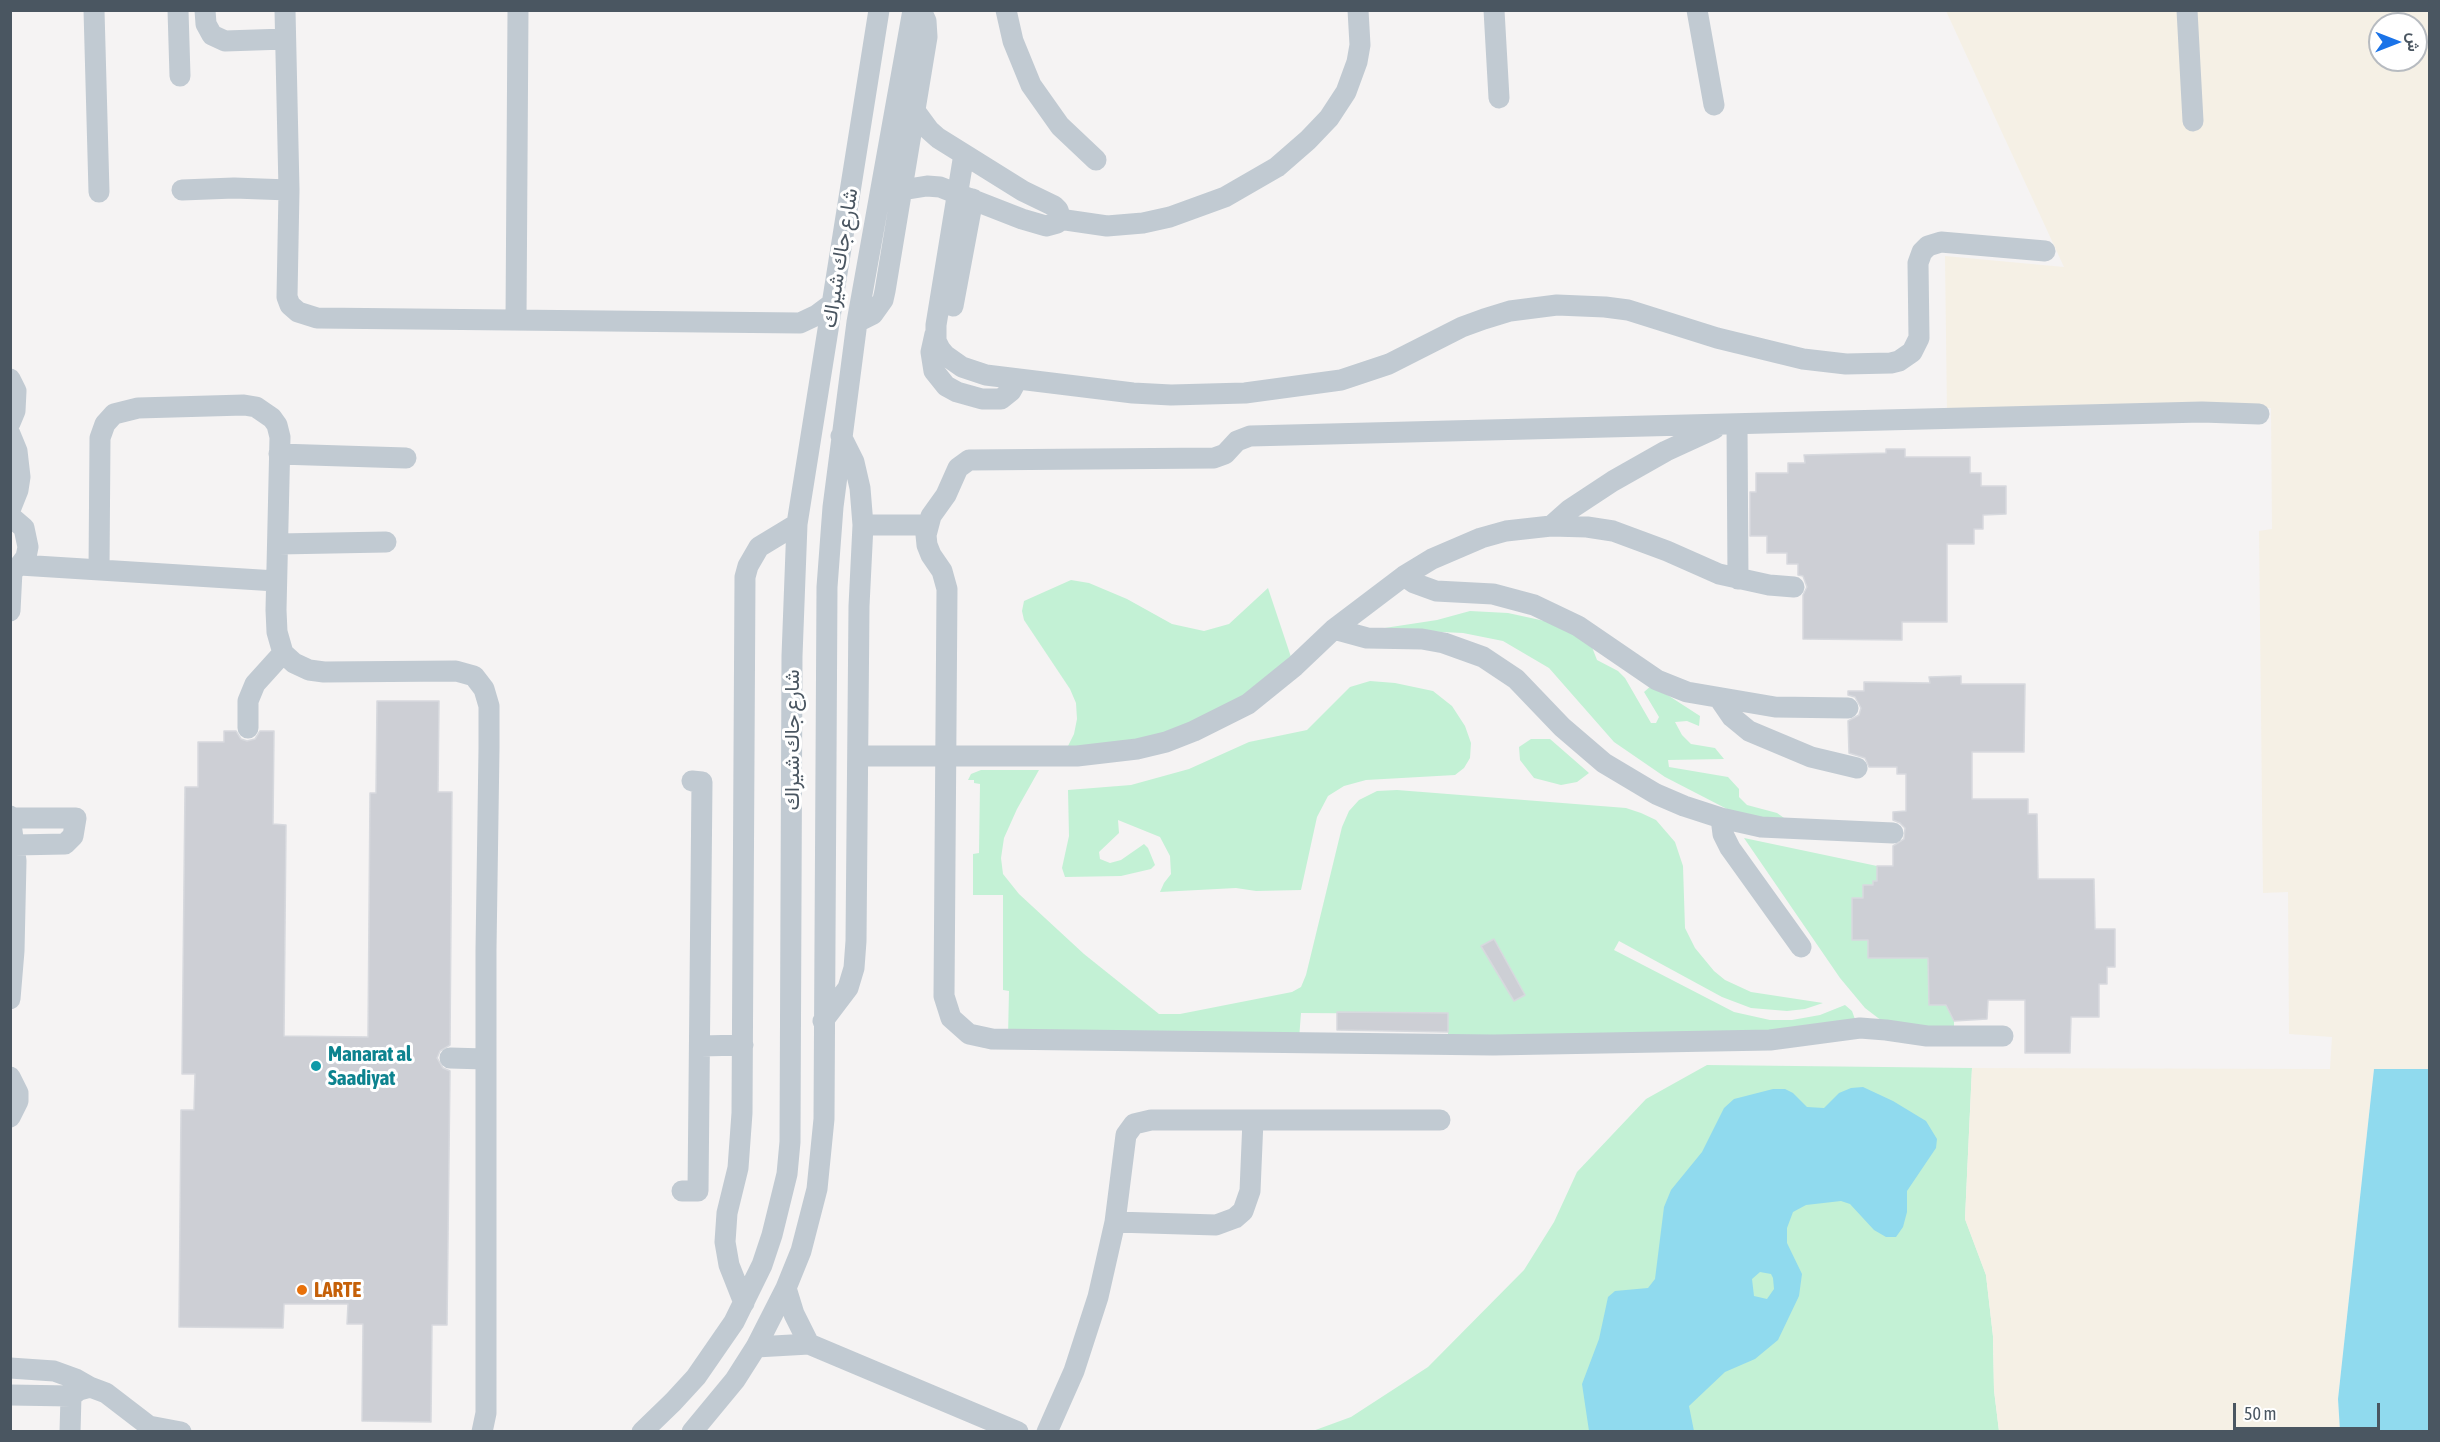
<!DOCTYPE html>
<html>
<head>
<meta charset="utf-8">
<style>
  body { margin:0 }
  #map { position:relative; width:2440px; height:1442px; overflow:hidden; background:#f5f3f3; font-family:"Asap Condensed",Vazirmatn,sans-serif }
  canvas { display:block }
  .frame { position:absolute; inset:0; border:12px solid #4a5661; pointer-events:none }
  .north { position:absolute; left:2368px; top:12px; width:60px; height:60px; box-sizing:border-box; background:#fff; border:2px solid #b7bbc0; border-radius:50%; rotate:90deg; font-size:16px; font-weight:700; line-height:24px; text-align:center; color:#4a5661 }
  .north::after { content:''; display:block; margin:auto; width:21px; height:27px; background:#1a73e8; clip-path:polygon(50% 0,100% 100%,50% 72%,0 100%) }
  .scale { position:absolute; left:2233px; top:1403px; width:147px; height:27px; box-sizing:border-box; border:3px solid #4a5661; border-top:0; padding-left:8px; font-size:18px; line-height:21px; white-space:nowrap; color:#4a5661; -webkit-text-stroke:4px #fff; paint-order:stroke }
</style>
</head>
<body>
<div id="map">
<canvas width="2440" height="1442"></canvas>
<div class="frame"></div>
<div class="north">ش</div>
<div class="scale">50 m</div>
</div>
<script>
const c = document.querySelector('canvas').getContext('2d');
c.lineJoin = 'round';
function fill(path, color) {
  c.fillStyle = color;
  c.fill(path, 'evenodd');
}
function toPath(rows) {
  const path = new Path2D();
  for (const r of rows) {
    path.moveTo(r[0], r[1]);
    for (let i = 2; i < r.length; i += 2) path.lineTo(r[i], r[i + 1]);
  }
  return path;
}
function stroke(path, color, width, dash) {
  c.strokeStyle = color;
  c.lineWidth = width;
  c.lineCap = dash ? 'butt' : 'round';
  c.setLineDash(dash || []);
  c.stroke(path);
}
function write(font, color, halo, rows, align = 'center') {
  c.font = font + ' "Asap Condensed",Vazirmatn,sans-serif';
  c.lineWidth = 6;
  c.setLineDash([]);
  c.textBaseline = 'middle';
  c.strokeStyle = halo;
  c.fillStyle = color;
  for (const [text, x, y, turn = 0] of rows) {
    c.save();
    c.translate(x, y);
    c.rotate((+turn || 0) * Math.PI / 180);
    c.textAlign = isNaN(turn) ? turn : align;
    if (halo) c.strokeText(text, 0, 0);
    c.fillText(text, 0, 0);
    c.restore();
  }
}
fill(toPath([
  [1071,580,1089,583,1127,599,1172,624,1204,631,1229,624,1268,588,1291,657,1240,703,1177,734,1067,748,1074,734,1077,719,1076,703,1070,689,1024,620,1022,611,1024,601],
  [1470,611,1508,613,1554,623,1590,642,1597,660,1618,671,1625,678,1651,723,1656,723,1659,717,1644,692,1652,685,1700,716,1699,726,1687,721,1675,722,1682,735,1691,744,1715,748,1724,759,1668,760,1669,767,1728,777,1739,789,1739,797,1747,805,1777,813,1787,820,1765,820,1727,809,1665,777,1614,742,1549,668,1503,641,1463,633,1378,629,1437,620],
  [1370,681,1395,683,1433,691,1452,706,1465,726,1471,743,1470,758,1464,768,1455,775,1366,780,1344,786,1328,796,1317,817,1301,890,1256,891,1236,888,1160,892,1164,883,1171,874,1170,856,1160,837,1118,820,1119,833,1099,852,1100,859,1110,863,1121,860,1144,844,1148,848,1155,865,1151,869,1121,876,1065,877,1062,868,1069,836,1068,790,1131,785,1189,769,1249,742,1307,730,1350,687],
  [1531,739,1550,739,1589,773,1577,782,1561,785,1534,778,1520,760,1519,747],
  [981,770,1039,770,1017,809,1004,838,1001,858,1003,874,1019,894,1084,954,1159,1014,1180,1014,1292,992,1301,987,1306,975,1342,827,1349,811,1359,800,1377,791,1397,790,1626,808,1641,813,1656,820,1675,842,1683,866,1685,928,1695,948,1714,971,1725,980,1751,992,1823,1003,1805,1009,1787,1011,1751,1008,1722,997,1619,941,1614,950,1734,1012,1770,1020,1792,1020,1820,1015,1845,1005,1852,1011,1856,1022,1801,1034,1448,1040,1448,1014,1301,1013,1299,1039,1008,1037,1009,991,1003,990,1003,895,973,895,973,854,979,853,980,784,974,783,974,780,968,780,971,774],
  [1744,838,1877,866,1877,881,1873,881,1873,885,1863,885,1863,898,1852,899,1852,940,1868,940,1868,958,1905,958,1928,946,1929,1005,1946,1005,1954,1021,1954,1031,1882,1021,1865,1008,1840,978],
  [1707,1065,1972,1068,1965,1219,1986,1275,1993,1336,1994,1390,1999,1431,1310,1432,1351,1417,1428,1367,1524,1270,1554,1222,1577,1172,1646,1099]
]), '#c3f1d5');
fill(toPath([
  [1946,11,2429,11,2429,1069,2374,1070,2338,1399,2340,1431,1999,1431,1994,1390,1993,1336,1986,1275,1965,1219,1972,1068,2330,1069,2332,1037,2289,1034,2288,892,2263,893,2259,531,2272,529,2271,408,1947,414,1945,256,2064,267],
  [2380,24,2416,24,2416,60,2380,60]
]), '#f5f0e5');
fill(toPath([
  [2374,1069,2429,1069,2429,1431,2340,1431,2338,1399],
  [1863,1087,1893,1101,1926,1121,1937,1139,1936,1148,1907,1191,1907,1212,1903,1227,1896,1237,1886,1237,1874,1230,1850,1204,1841,1201,1806,1205,1793,1212,1787,1228,1787,1243,1802,1274,1799,1296,1778,1340,1755,1359,1725,1372,1689,1406,1694,1431,1589,1431,1582,1384,1599,1339,1608,1297,1615,1291,1648,1288,1655,1279,1664,1207,1671,1190,1702,1152,1724,1108,1734,1099,1773,1089,1785,1089,1793,1093,1807,1107,1824,1108,1839,1093,1851,1088],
  [1760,1272,1771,1274,1773,1278,1774,1289,1767,1299,1754,1296,1752,1279]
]), '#90daee');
const building = toPath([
  [1886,449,1905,449,1905,457,1970,457,1970,473,1981,473,1981,486,2006,486,2006,514,1983,515,1983,529,1974,529,1974,544,1947,544,1947,622,1902,622,1902,640,1803,639,1803,595,1807,587,1803,576,1798,575,1798,564,1787,564,1787,553,1767,553,1767,536,1750,536,1750,492,1756,492,1756,473,1788,473,1788,463,1805,463,1804,455,1886,453,1886,449],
  [1961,676,1961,684,2025,684,2024,752,1972,752,1972,799,2028,799,2028,814,2037,814,2038,879,2094,879,2095,929,2115,929,2115,967,2107,967,2107,984,2099,984,2099,1017,2071,1017,2070,1053,2025,1053,2025,1000,1988,1000,1987,1019,1954,1021,1946,1005,1929,1005,1928,958,1868,958,1868,940,1852,940,1852,898,1863,898,1863,885,1873,885,1873,881,1877,881,1877,866,1893,866,1893,846,1904,839,1905,828,1900,823,1893,820,1893,812,1906,811,1906,774,1897,774,1897,767,1869,767,1865,758,1849,753,1848,721,1859,715,1861,708,1855,697,1848,695,1848,691,1864,691,1864,682,1930,683,1929,677,1961,676],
  [377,701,439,701,438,792,452,792,450,1045,440,1051,437,1058,443,1068,450,1071,447,1325,432,1325,431,1422,362,1421,363,1324,347,1324,348,1304,284,1304,283,1328,179,1327,181,1110,194,1110,195,1074,182,1074,185,787,198,787,198,742,224,742,224,731,236,731,241,739,247,741,255,739,260,731,274,731,273,824,286,825,284,1036,368,1037,370,793,376,793,377,701],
  [1494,939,1525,995,1514,1001,1481,946,1494,939],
  [1337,1012,1448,1013,1448,1032,1337,1030,1337,1012]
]);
fill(building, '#cdcfd5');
stroke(building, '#d7d9de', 1.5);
stroke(toPath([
  [94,10,99,192],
  [178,10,180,76],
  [205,10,206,24,212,35,225,41,285,39],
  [285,10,289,190,287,297,290,305,298,312,317,318,800,323,817,315,833,303],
  [1006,10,1013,41,1031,85,1060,126,1096,160],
  [1494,10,1499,98],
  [1697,10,1714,105],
  [2187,10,2193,121],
  [964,154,936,325,936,341,940,349,945,355,962,367,986,375,1133,393,1171,395,1245,393,1341,380,1389,364,1462,327,1484,319,1510,311,1557,305,1605,307,1628,310,1717,338,1803,359,1846,364,1891,363,1899,361,1912,352,1919,338,1918,263,1922,252,1928,246,1941,242,2045,251],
  [182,190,234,188,289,190],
  [902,190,927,186,940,187,1022,219,1046,226,1057,223,1060,216,1058,210,1054,206,1023,191,938,138,929,130,915,111],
  [1059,219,1107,226,1143,223,1170,217,1225,197,1277,167,1308,140,1329,118,1346,92,1357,62,1360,45,1358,10],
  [953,306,973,199],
  [516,320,518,10],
  [857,322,873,314,883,300,885,291,927,37,926,21,921,10],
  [935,334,931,352,934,371,946,386,957,392,982,399,1001,399,1011,391,1017,380],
  [10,379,16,391,15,411,10,423],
  [1737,424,1738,579],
  [10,434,17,451,20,477,18,490,10,510],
  [279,454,406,458],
  [10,516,24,528,28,547,26,557,20,565,11,572],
  [863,525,927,525],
  [1551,526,1569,510,1613,481,1666,451,1714,429],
  [279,544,386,542],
  [20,565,276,581],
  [99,570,100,438,105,424,114,414,138,408,244,405,256,407,272,418,277,425,280,437,276,610,277,632,283,653,294,663,309,670,324,672,456,671,474,676,484,689,489,706,489,748,486,950,486,1413,482,1432],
  [1404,576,1414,583,1436,591,1493,594,1534,605,1578,626,1657,680,1687,692,1775,707,1848,708],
  [10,611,12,571],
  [1334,629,1367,638,1422,639,1444,643,1483,657,1516,679,1562,727,1604,763,1656,794,1684,806,1721,818,1761,827,1893,833],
  [1719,698,1732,717,1749,731,1811,757,1857,768],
  [248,728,248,701,255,684,283,653],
  [858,756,1077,756,1137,749,1166,742,1194,731,1248,704,1295,666,1334,629,1404,576,1432,559,1481,538,1506,531,1551,526,1587,527,1613,531,1667,551,1719,574,1769,585,1794,587],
  [10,816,16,861,14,951,10,999],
  [11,818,76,818,73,836,65,844,15,845],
  [1721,818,1723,834,1730,848,1801,947],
  [823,1021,848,988,854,968,856,941,859,606,863,525,860,488,854,462,841,436],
  [2003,1036,1927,1036,1886,1030,1860,1028,1770,1040,1493,1045,992,1039,969,1034,951,1018,944,996,947,589,942,571,931,555,927,545,926,535,931,516,946,495,958,468,969,460,1214,458,1225,454,1237,441,1250,436,2202,412,2259,414],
  [701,1046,743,1045],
  [450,1058,485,1059],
  [10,1077,18,1093,18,1101,10,1117],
  [682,1191,698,1191,702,782,692,781],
  [1115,1222,1216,1225,1235,1218,1243,1211,1250,1191,1253,1120],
  [786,1288,794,1314,809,1344],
  [744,1303,729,1265,725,1242,727,1213,738,1168,742,1113,745,577,748,566,759,547,797,524],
  [756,1347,809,1344,1018,1432],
  [10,1368,54,1371,76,1379,90,1387],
  [10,1395,71,1396],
  [70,1432,71,1396,79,1390,90,1387,106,1393,149,1426,181,1432],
  [642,1432,673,1402,696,1377,734,1322,762,1265,772,1235,787,1174,790,1142,792,656,797,524,879,10],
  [692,1432,735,1380,756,1347,786,1288,801,1251,817,1189,824,1119,827,587,833,507,857,322,913,10],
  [1047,1432,1074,1371,1098,1297,1115,1222,1126,1135,1134,1124,1151,1120,1440,1120]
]), '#c1cad2', 21);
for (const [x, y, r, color] of [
  [316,1066,6,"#0f9aa8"],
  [302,1290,6,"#e8710a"]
]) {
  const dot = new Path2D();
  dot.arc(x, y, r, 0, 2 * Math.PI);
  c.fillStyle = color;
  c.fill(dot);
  stroke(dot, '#fff', 2);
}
write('21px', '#4a5661', '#fff', [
  ["شارع جاك شيراك",840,258,-81],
  ["شارع جاك شيراك",792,740,-90]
]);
write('bold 21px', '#0d838f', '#fff', [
  ["Manarat al",328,1054],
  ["Saadiyat",328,1078]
], 'left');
write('bold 21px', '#c56008', '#fff', [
  ["LARTE",314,1290]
], 'left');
</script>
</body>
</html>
